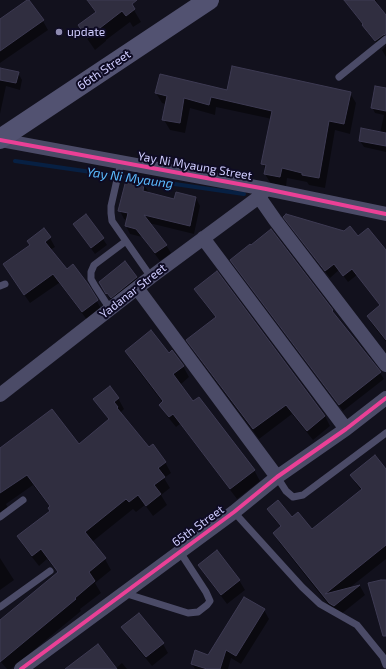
<!DOCTYPE html>
<html>
<head>
<meta charset="utf-8">
<style>
  body { margin:0 }
  canvas { display:block; background:#12111d }
</style>
</head>
<body>
<canvas width="386" height="669"></canvas>
<script>
const c = document.querySelector('canvas').getContext('2d');
c.lineJoin = 'round';
function fill(path, color) {
  c.fillStyle = color;
  c.fill(path, 'evenodd');
}
function toPath(rows) {
  const path = new Path2D();
  for (const r of rows) {
    path.moveTo(r[0], r[1]);
    for (let i = 2; i < r.length; i += 2) path.lineTo(r[i], r[i + 1]);
  }
  return path;
}
function stroke(path, color, width, dash) {
  c.strokeStyle = color;
  c.lineWidth = width;
  c.lineCap = dash ? 'butt' : 'round';
  c.setLineDash(dash || []);
  c.stroke(path);
}
function write(font, color, halo, rows, align = 'center') {
  c.font = font + ' "Exo 2",sans-serif';
  c.lineWidth = 4;
  c.setLineDash([]);
  c.textBaseline = 'middle';
  c.strokeStyle = halo;
  c.fillStyle = color;
  for (const [text, x, y, turn = 0] of rows) {
    c.save();
    c.translate(x, y);
    c.rotate((+turn || 0) * Math.PI / 180);
    c.textAlign = isNaN(turn) ? turn : align;
    if (halo) c.strokeText(text, 0, 0);
    c.fillText(text, 0, 0);
    c.restore();
  }
}
fill(toPath([
  [28,0,43,21,48,30,0,63,0,20],
  [86,0,128,0,141,22,133,27,130,22,106,40,106,41,95,50,86,37,79,25,96,13],
  [344,0,376,0,379,6,378,7,386,16,386,42,380,47,367,32,363,25],
  [386,46,386,57,382,50],
  [0,69,18,73,22,80,20,90,6,86,0,114],
  [386,89,386,152,364,147,360,141,380,133,384,115,375,113,372,107],
  [228,92,350,93,356,103,350,134,335,130,325,188,309,185,307,182,287,178,286,187,271,184,265,174,266,170,263,164,272,119,216,107,215,115,190,108,185,133,170,130,164,120,166,104,162,103,156,93],
  [126,181,144,185,149,193,175,200,176,193,196,198,200,206,194,234,149,223,166,245,171,253,160,261,142,237,130,234,126,226,127,220,124,219,120,211],
  [289,224,358,237,386,252,386,342,372,324,368,317,381,306,357,275,348,282,339,270,330,278],
  [78,231,103,239,107,245,95,254],
  [50,238,55,247,50,250,66,270,87,285,102,310,88,321,59,283,30,303,9,273,4,264,30,245],
  [235,266,332,310,336,317,380,373,384,379,343,411],
  [137,277,140,284,111,300,104,289],
  [195,289,325,416,330,426,313,440,292,414,259,439,193,350,187,340,216,318,201,299],
  [126,351,169,354,183,366,189,377,180,385,193,402,254,470,260,481,237,499,180,424,176,427,167,416,161,405,163,403,132,362],
  [118,398,124,409,120,413,149,448,165,462,171,473,164,478,170,488,161,495,167,505,153,516,145,505,136,512,133,509,92,542,105,559,111,570,95,583,101,593,80,609,81,611,11,669,7,669,0,661,0,621,58,573,47,559,39,566,24,547,18,536,51,512,50,507,33,485,6,504,8,508,0,514,0,449,79,446,109,420,101,409,95,399],
  [386,470,386,559,348,589,360,586,365,595,340,615,335,613,279,542,274,533,281,527,274,519,269,509,292,518,312,531,362,491,357,485,351,475],
  [0,558,14,580,0,590],
  [199,566,239,580,245,590,227,604,205,575],
  [264,610,269,619,241,664,231,658,228,669,195,669,192,664,209,656],
  [123,627,163,644,168,653,152,666,128,637],
  [122,663,127,669,67,669,116,668]
]), '#0007');
stroke(toPath([
  [15,161,244,194]
]), '#072043', 4);
const building = toPath([
  [27,0,29,0,44,20,0,51,0,19,27,0],
  [87,0,137,0,132,4,135,9,126,16,122,11,100,28,100,29,87,38,78,25,96,12,87,0],
  [344,0,374,0,386,15,386,34,383,35,375,41,362,25,363,24,344,0],
  [232,66,351,92,344,124,329,121,319,178,302,175,302,173,282,168,280,177,264,174,266,165,261,164,272,111,211,97,209,105,184,98,180,123,162,120,167,96,155,93,160,74,227,90,232,66],
  [0,68,19,72,16,83,0,80,0,68],
  [375,86,386,88,386,111,371,108,375,86],
  [361,128,386,133,386,146,359,141,361,128],
  [126,180,144,184,143,191,174,199,176,192,196,197,190,226,144,215,167,245,155,253,136,229,125,226,128,213,118,211,126,180],
  [86,214,104,238,91,248,73,224,86,214],
  [286,214,344,231,350,226,358,236,368,228,386,250,386,340,367,316,380,305,352,269,343,276,334,264,325,271,283,217,286,214],
  [44,228,51,237,45,242,67,269,73,264,88,284,98,300,82,312,53,274,24,295,3,264,30,245,27,241,44,228],
  [271,229,333,310,332,311,381,372,339,405,230,260,250,244,251,245,271,229],
  [125,261,137,277,111,298,107,293,106,294,99,282,125,261],
  [217,271,325,416,307,431,286,405,253,429,186,340,216,317,194,289,217,271],
  [151,330,169,353,172,350,184,366,173,374,193,401,199,397,255,470,230,489,173,414,169,417,159,405,163,401,125,351,151,330],
  [110,386,119,398,114,402,118,407,117,408,149,447,153,444,166,462,158,468,165,477,154,485,161,494,146,506,138,495,129,502,126,499,85,532,106,558,89,572,95,581,75,598,76,599,0,662,0,620,58,572,41,549,32,556,17,536,50,511,48,508,50,506,27,475,0,493,0,448,52,409,79,444,109,419,93,399,110,386],
  [375,455,386,469,386,545,325,594,360,585,334,606,329,603,273,533,281,526,267,509,278,500,292,517,298,512,312,529,362,489,350,475,375,455],
  [217,550,240,580,221,595,198,565,217,550],
  [381,580,386,580,386,636,383,636,368,583,381,580],
  [244,597,265,609,236,656,226,650,220,669,207,669,191,664,195,650,208,655,244,597],
  [139,613,164,643,146,657,121,627,139,613],
  [98,644,117,669,65,669,98,644]
]);
fill(building, '#302e40');
stroke(building, '#3d3a52', 1);
stroke(toPath([
  [339,77,386,39],
  [121,162,111,206,111,213,112,221,151,277],
  [0,286,5,284],
  [110,309,95,286,91,279,91,272,94,265,126,241],
  [277,477,286,491,293,497,303,495,386,433],
  [234,512,302,587,320,604,357,625,383,657,386,665],
  [0,517,23,500],
  [124,593,188,613,198,612,207,605,210,601,206,592,180,552],
  [0,607,50,571]
]), '#4b4b67', 7);
stroke(toPath([
  [0,140,266,189,386,214],
  [259,197,275,220,386,365],
  [203,238,346,429],
  [137,288,277,477],
  [0,395,151,277,259,197,266,189],
  [21,669,234,512,277,477,346,429,386,398]
]), '#4b4b67', 14);
stroke(toPath([
  [0,139,209,0]
]), '#525271', 20);
stroke(toPath([
  [0,140,266,189,386,214],
  [21,669,234,512,277,477,346,429,386,398]
]), '#ea4096', 4);
for (const [x, y, r, color] of [
  [59,32,4,"#8e8bb0"]
]) {
  const dot = new Path2D();
  dot.arc(x, y, r, 0, 2 * Math.PI);
  c.fillStyle = color;
  c.fill(dot);
  stroke(dot, '#0e0b23', 1.5);
}
write('12px', '#d0cdff', '#0e0b23', [
  ["update",67,32]
], 'left');
write('12px', '#d0cdff', '#0e0b23', [
  ["66th Street",104,70,-34],
  ["Yay Ni Myaung Street",195,166,10],
  ["Yadanar Street",133,291,-38],
  ["65th Street",198,526,-36]
]);
write('italic 13px', '#5bbbff', '#0e0b23', [
  ["Yay Ni Myaung",130,178,8]
]);
</script>
</body>
</html>
